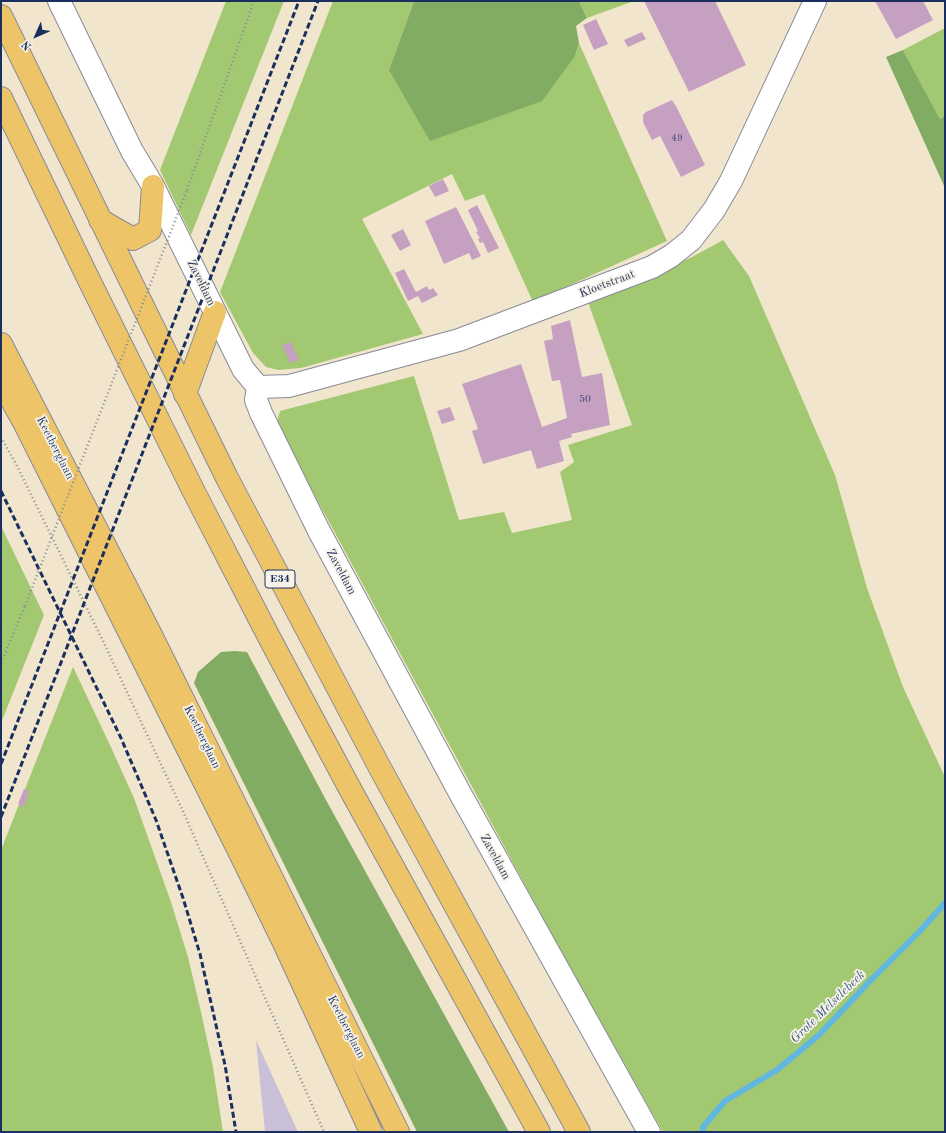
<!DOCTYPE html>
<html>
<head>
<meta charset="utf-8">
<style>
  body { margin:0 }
  #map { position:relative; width:946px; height:1133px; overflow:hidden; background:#f1e6cd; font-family:"Old Standard TT",serif }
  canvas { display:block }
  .frame { position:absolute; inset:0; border:2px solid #1b2f5e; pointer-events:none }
  .north { position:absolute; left:16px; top:16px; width:40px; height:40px; -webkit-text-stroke:3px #f7f3e8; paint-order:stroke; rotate:225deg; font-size:11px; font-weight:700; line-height:16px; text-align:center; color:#1b2f5e }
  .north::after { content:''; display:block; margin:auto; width:14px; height:18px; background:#1b2f5e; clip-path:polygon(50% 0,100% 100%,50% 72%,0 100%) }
</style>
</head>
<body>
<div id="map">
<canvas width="946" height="1133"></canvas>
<div class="frame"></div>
<div class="north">N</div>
</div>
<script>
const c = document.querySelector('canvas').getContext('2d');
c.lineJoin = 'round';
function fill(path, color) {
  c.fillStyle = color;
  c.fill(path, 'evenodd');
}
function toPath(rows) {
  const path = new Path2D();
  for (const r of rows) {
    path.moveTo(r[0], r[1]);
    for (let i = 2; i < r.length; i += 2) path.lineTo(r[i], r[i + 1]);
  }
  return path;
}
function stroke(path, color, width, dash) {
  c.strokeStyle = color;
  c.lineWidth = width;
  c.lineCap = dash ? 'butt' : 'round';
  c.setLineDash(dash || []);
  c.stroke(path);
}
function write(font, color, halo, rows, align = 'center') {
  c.font = font + ' "Old Standard TT",serif';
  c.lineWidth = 3.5;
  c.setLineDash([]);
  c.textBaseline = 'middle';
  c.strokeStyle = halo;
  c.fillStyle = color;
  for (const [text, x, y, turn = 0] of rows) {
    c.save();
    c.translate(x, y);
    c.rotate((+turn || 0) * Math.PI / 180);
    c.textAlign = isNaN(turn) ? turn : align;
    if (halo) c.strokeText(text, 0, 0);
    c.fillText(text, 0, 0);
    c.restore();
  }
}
fill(toPath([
  [256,1040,298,1132,265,1132]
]), '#c9bfd7');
fill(toPath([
  [226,1,284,1,191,235,160,170],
  [333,1,414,1,389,70,575,56,579,43,667,241,533,302,484,194,465,201,452,174,362,219,423,334,301,368,278,370,266,367,253,353,220,292],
  [579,1,634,1,587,18],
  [945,28,945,65,944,66,945,68,945,116,940,119,903,50],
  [723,240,749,276,835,475,867,588,903,687,945,777,945,1132,663,1132,558,946,287,444,277,421,280,411,414,376,459,520,504,512,512,533,572,520,560,472,574,462,568,445,632,425,588,302,692,257],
  [1,526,44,615,1,723],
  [73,667,109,743,134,798,171,902,188,957,201,1012,213,1067,223,1132,1,1132,1,850]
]), '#a3c872');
fill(toPath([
  [414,1,579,1,587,18,576,26,579,43,575,56,542,101,430,141,389,70],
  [903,50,940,119,945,116,945,188,886,57],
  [235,651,247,652,326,800,509,1132,417,1132,194,683,198,672,221,652]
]), '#82ac64');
stroke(toPath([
  [703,1132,703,1127,725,1101,777,1070,819,1035,873,978,919,932,945,903]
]), '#62b7de', 6);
fill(toPath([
  [644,1,715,1,746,65,689,92],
  [875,1,923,1,933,20,896,39],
  [596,19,608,44,594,50,583,25],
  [642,32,646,39,628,47,624,40],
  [672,100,677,108,705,165,681,177,660,136,652,140,643,122,643,115,646,112],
  [443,179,449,191,435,197,429,186],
  [477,205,499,248,488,253,483,242,480,243,478,239,480,238,476,232,478,231,468,210],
  [456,207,481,256,472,260,469,253,444,264,425,221],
  [403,229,411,245,400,251,391,235],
  [404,269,416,292,427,286,429,290,433,288,438,295,422,303,418,296,408,301,395,273],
  [570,320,582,377,602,373,610,425,571,434,572,437,559,441,564,461,537,469,531,450,483,464,472,431,478,429,462,384,521,364,542,427,567,418,560,380,552,381,544,341,553,339,551,326],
  [291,342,299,360,290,363,282,345],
  [450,407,455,420,442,424,437,411],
  [24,789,29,791,24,807,18,804]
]), '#c5a0c1');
const minor = toPath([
  [59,1,132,151,153,186,243,369,258,387,256,400,261,413,319,531,461,795,649,1132],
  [258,387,289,386,459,340,652,267,671,256,691,240,714,210,731,181,815,1]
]);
const major = toPath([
  [1,344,149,631,398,1132],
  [1,381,25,424,240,853,284,943,371,1132]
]);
const highway = toPath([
  [1,16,227,478,380,768,579,1132],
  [1,98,87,276,193,490,270,639,349,787,539,1132],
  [100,220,133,239,150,230,153,186],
  [185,394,215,312]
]);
stroke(minor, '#868a96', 24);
stroke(major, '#868a96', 24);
stroke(highway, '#868a96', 24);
stroke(toPath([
  [187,190,254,1],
  [1,437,16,464,103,641,182,809,324,1132],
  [1,663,25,606]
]), '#868a96', 2.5, [1, 3]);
stroke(minor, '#fff', 22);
stroke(major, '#eec469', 22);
stroke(highway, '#eec469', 22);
stroke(toPath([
  [1,491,121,738,156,820,183,898,200,954,225,1065,236,1132],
  [1,764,299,1],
  [1,817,318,1]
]), '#1b2f5e', 3, [6, 3]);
stroke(toPath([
  [25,606,187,190]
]), '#868a96', 2.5, [1, 3]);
write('10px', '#464b77', null, [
  ["49",677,138],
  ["50",585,399]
]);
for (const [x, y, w] of [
  [280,579,30]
]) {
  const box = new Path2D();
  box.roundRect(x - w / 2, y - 9, w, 18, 3);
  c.fillStyle = '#f7f3e8';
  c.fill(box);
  stroke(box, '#1b2f5e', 1);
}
write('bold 11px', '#1b2f5e', null, [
  ["E34",280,579]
]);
write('12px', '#1b2f5e', '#f7f3e8', [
  ["Zaveldam",201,283,64],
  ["Kloetstraat",607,284,-21],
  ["Keetberglaan",55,448,63],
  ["Zaveldam",341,572,62],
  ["Keetberglaan",202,737,64],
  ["Zaveldam",495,857,61],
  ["Keetberglaan",346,1027,63]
]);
write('italic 13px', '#305884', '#f7f3e8', [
  ["Grote Melselebeek",828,1007,-44]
]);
</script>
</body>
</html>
